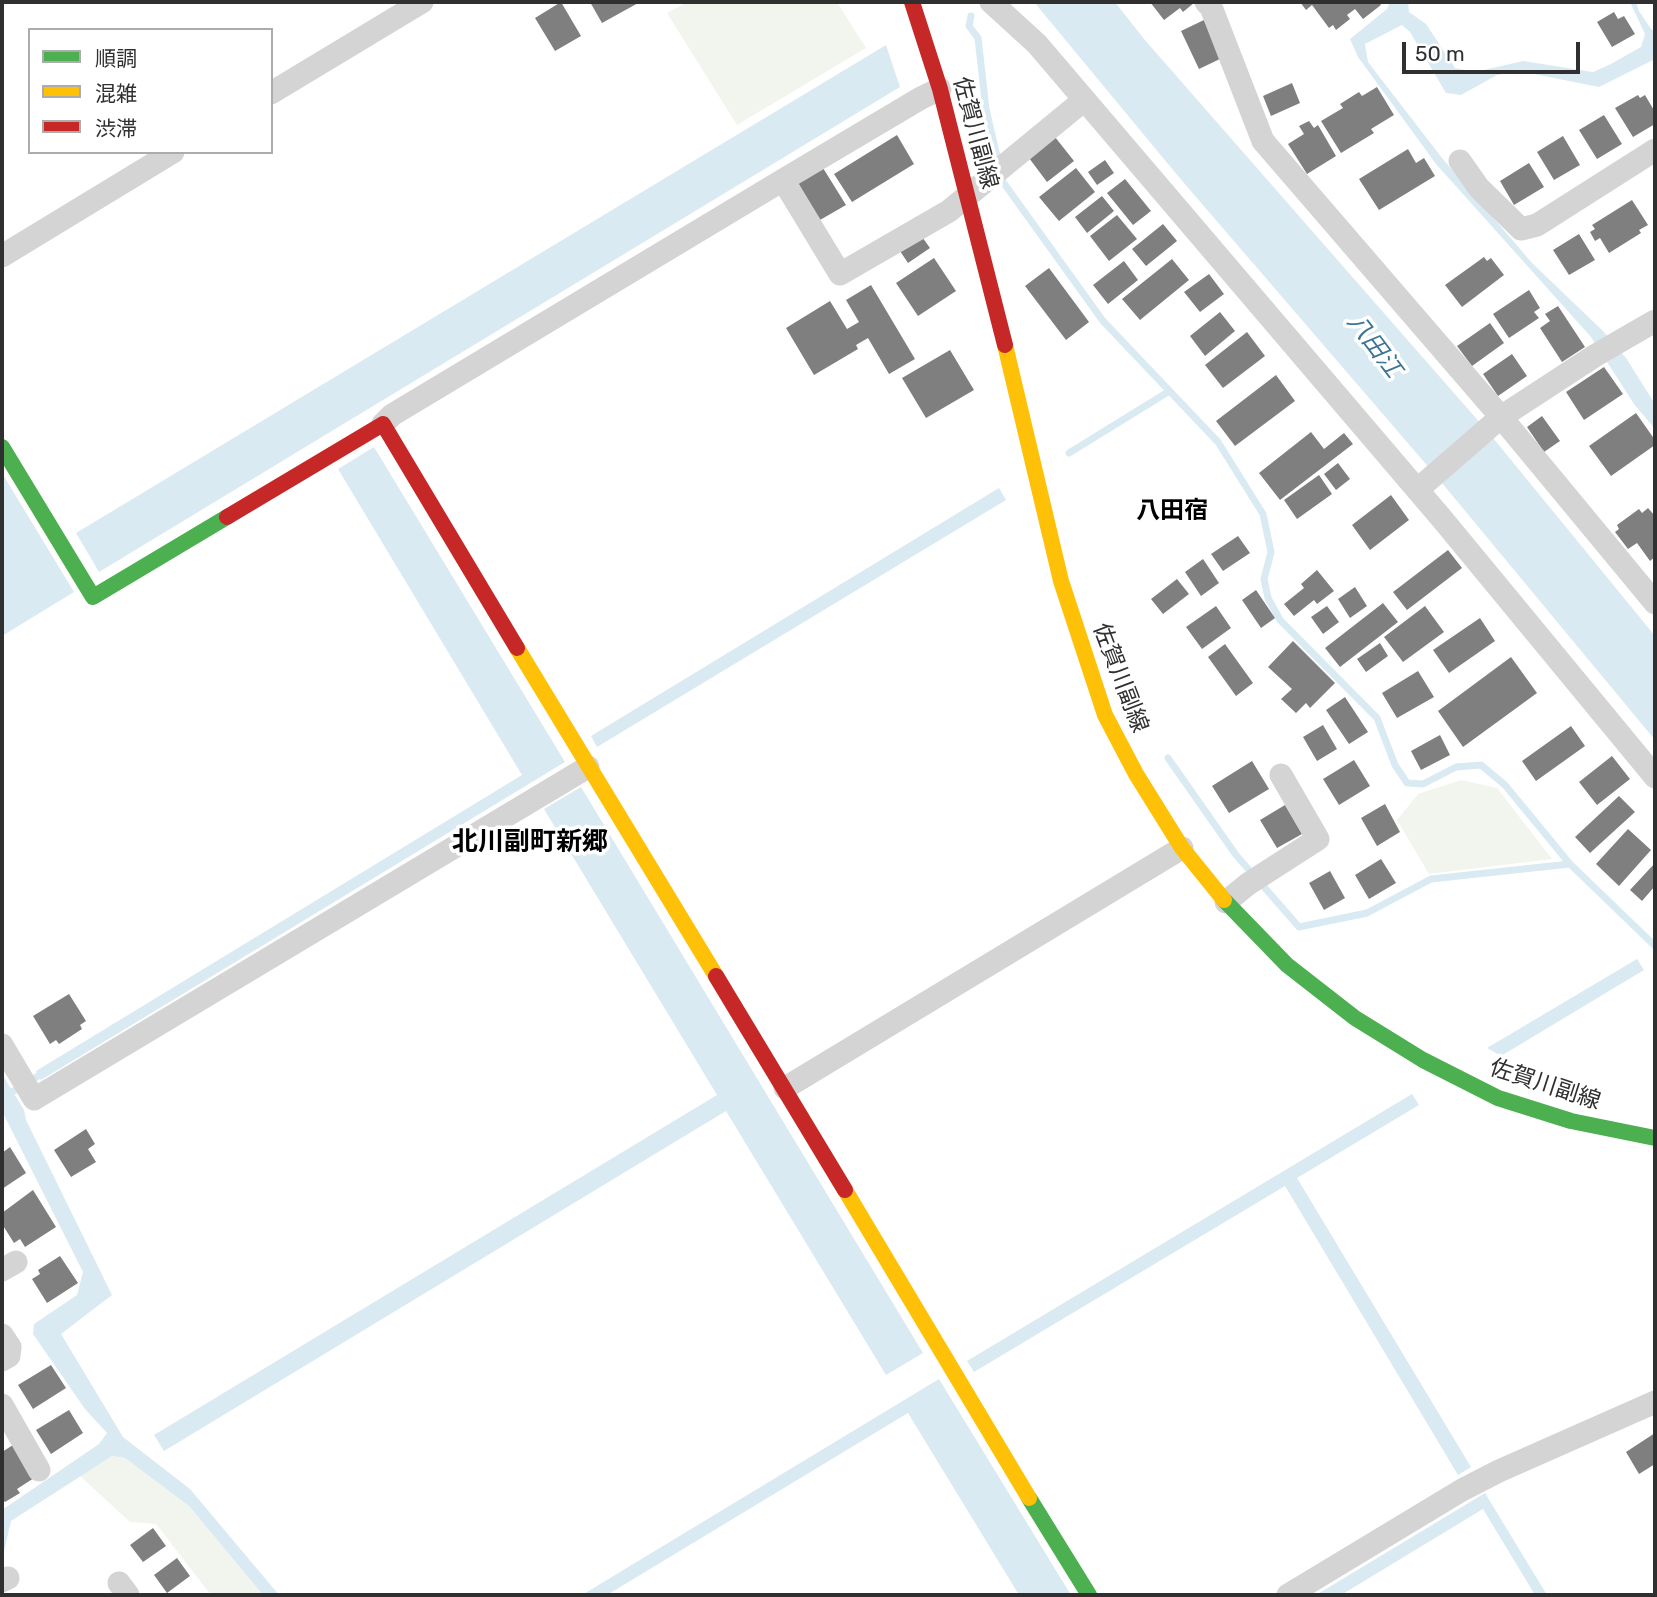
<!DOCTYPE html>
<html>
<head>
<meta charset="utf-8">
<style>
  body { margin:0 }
  #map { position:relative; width:1657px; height:1597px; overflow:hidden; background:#fff; font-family:Rubik,"Noto Sans JP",sans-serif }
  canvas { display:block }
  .frame { position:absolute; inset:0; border:4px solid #303030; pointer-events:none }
  .legend { position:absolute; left:28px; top:28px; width:245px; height:126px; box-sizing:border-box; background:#fff; border:2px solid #acacac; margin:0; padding:9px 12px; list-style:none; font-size:21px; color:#303030 }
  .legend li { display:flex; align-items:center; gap:14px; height:35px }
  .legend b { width:35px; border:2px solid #acacac }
  .scale { position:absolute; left:1402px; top:42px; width:178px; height:32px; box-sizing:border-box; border:4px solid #303030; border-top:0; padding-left:9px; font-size:21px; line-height:24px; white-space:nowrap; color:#303030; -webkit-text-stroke:5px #fff; paint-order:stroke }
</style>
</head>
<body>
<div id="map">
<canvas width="1657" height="1597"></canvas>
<div class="frame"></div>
<ul class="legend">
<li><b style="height:9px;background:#4caf50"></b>順調</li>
<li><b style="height:9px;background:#ffc107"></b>混雑</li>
<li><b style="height:9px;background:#c62828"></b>渋滞</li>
</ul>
<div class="scale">50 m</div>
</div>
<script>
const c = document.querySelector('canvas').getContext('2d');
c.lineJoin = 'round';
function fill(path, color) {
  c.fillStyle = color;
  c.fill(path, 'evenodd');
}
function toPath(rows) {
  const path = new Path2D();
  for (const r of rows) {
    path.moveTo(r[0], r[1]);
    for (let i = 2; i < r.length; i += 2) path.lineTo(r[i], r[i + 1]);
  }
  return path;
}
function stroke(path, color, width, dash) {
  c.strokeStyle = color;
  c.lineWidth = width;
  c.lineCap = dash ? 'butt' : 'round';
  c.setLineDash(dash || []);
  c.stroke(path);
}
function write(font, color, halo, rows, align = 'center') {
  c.font = font + ' Rubik,"Noto Sans JP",sans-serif';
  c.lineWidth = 7;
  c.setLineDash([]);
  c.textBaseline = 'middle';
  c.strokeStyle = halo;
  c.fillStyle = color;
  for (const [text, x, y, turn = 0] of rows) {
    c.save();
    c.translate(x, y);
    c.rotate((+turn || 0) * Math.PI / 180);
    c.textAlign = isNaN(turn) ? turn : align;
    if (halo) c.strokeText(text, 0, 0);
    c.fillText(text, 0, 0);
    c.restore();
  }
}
fill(toPath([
  [688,2,837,2,866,48,737,125,667,13],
  [1461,780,1497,788,1552,859,1429,874,1397,820,1418,794],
  [112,1456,125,1458,189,1506,263,1595,211,1595,156,1524,130,1522,80,1476]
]), '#f2f5ed');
fill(toPath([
  [1034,2,1115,2,1144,39,1489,433,1655,636,1655,740,1437,477,1178,176],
  [1390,2,1408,2,1409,12,1426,24,1455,68,1475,72,1523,61,1593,72,1611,64,1641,47,1645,34,1630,2,1636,2,1639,11,1651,29,1655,31,1655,59,1599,87,1519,71,1497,75,1461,95,1446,93,1410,32,1402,25,1365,44,1368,62,1442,158,1532,263,1602,330,1626,358,1655,404,1655,429,1634,404,1591,337,1436,164,1358,57,1350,39,1387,9],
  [886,45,900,87,99,572,76,533],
  [374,447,565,762,41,1080,36,1071,522,775,338,469],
  [2,473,74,592,2,636],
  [999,488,1006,500,597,747,591,736],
  [581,787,923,1353,886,1375,726,1111,164,1451,154,1435,717,1095,544,809],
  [1637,959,1644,970,1501,1056,1487,1048],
  [2,1074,24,1110,26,1120,112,1295,61,1334,123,1437,190,1489,279,1595,263,1595,189,1506,125,1458,112,1456,11,1521,2,1560,2,1510,99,1444,107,1433,85,1409,33,1334,34,1324,77,1295,83,1272,2,1111],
  [1412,1094,1419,1105,1297,1178,1471,1467,1458,1475,1285,1186,974,1372,967,1361],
  [939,1379,1071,1595,1019,1595,908,1413,607,1595,582,1595],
  [1485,1493,1547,1595,1535,1595,1483,1509,1341,1595,1316,1595]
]), '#daeaf2');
stroke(toPath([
  [971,16,969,26,978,38,986,109,1003,182,1103,321,1218,442,1263,514,1271,552,1264,579,1268,598,1280,620,1377,718,1395,765,1407,783,1423,784,1456,767,1481,765,1505,785,1570,864,1655,946],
  [1069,453,1168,392],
  [1168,758,1236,855,1299,927,1367,913,1431,879,1570,864],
  [12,1092,38,1076]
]), '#daeaf2', 7);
fill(toPath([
  [561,2,581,36,555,51,535,18],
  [590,2,640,2,602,23],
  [1150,2,1195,2,1183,12,1180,8,1164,20],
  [1300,2,1379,2,1381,5,1363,19,1355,9,1347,15,1350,19,1336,30,1333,25,1329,28,1312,5,1306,10],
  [1614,12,1618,19,1624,16,1635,34,1612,47,1597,22],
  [1204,20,1222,58,1199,69,1181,31],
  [1292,83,1300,103,1271,116,1263,96],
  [1377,87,1394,115,1371,129,1374,133,1341,153,1321,121,1343,108,1340,104,1359,92,1362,96],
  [1638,95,1640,98,1645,95,1655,112,1655,124,1633,137,1615,108],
  [1604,115,1622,144,1597,159,1579,130],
  [1309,121,1314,128,1318,125,1336,156,1307,174,1288,144,1304,134,1299,126],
  [897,135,914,164,852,202,834,174],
  [1563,136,1580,165,1554,180,1537,152],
  [1055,137,1074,161,1047,182,1029,158],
  [1408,149,1416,163,1424,158,1435,176,1379,210,1359,179],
  [1105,160,1114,173,1097,185,1088,172],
  [1529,163,1544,187,1514,205,1500,181],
  [823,168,846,205,820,220,798,183],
  [1076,168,1095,192,1059,221,1039,197],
  [1125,179,1151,211,1133,225,1107,193],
  [1102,196,1114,211,1087,233,1075,217],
  [1632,200,1648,225,1639,230,1641,233,1609,253,1600,238,1595,241,1590,232,1595,229,1592,225],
  [1117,215,1137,239,1109,261,1090,236],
  [1163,224,1177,241,1146,266,1132,249],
  [920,234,930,248,908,263,898,248],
  [1579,234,1595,260,1569,275,1553,250],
  [1484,257,1487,261,1491,258,1504,275,1462,307,1445,285],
  [934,258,956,291,918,316,896,283],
  [1172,259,1189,280,1140,320,1122,299],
  [1124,261,1138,280,1108,304,1093,285],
  [1049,268,1089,322,1066,340,1025,286],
  [1209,274,1224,294,1200,312,1184,292],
  [871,285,915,359,889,374,868,338,856,345,858,349,814,375,786,328,830,301,847,329,859,322,846,300],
  [1529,290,1540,308,1534,312,1539,318,1509,338,1493,314],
  [1558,306,1585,347,1562,362,1540,328,1550,321,1545,314],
  [1220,312,1235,331,1205,356,1190,336],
  [1490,323,1504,343,1472,366,1457,346],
  [1247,332,1265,356,1223,388,1205,365],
  [950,350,974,390,926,418,902,378],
  [1512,354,1527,376,1498,396,1483,374],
  [1604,367,1623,394,1584,420,1566,392],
  [1276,375,1295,401,1235,446,1216,421],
  [1636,413,1655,440,1655,445,1611,476,1589,446],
  [1542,416,1560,441,1544,452,1527,427],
  [1311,432,1324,449,1344,433,1353,444,1280,500,1259,473],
  [1338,463,1350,479,1336,490,1324,474],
  [1319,475,1332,494,1297,519,1284,500],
  [1391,495,1409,520,1370,550,1352,525],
  [1648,508,1655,516,1655,557,1650,561,1637,543,1628,549,1615,532,1619,529,1617,525,1639,509,1642,513],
  [1238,536,1250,553,1223,571,1211,554],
  [1448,550,1462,568,1407,610,1393,592],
  [1203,559,1219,583,1201,596,1185,572],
  [1317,570,1334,591,1317,604,1314,600,1294,616,1284,604,1304,588,1301,584],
  [1177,579,1189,594,1163,614,1151,599],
  [1355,587,1367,606,1350,618,1338,599],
  [1256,590,1275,618,1261,628,1242,600],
  [1383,603,1398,622,1340,667,1325,648],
  [1216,606,1231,628,1202,649,1186,627],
  [1327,606,1339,622,1323,634,1311,617],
  [1425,606,1444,632,1403,662,1384,637],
  [1480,618,1495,641,1449,673,1433,650],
  [1293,641,1335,683,1310,708,1306,703,1296,713,1281,699,1292,689,1268,667],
  [1380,643,1388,656,1366,672,1357,659],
  [1225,644,1253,683,1236,696,1208,657],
  [1511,657,1537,693,1463,747,1438,711],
  [1418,671,1434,697,1397,718,1382,693],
  [1345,697,1368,732,1349,744,1326,710],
  [1323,725,1337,749,1317,761,1303,737],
  [1571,726,1585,746,1536,781,1522,761],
  [1440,735,1450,755,1421,770,1411,751],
  [1612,756,1630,779,1597,805,1579,782],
  [1354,760,1370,786,1339,805,1323,779],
  [1252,761,1269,789,1229,813,1212,786],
  [1619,796,1635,812,1590,853,1575,837],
  [1385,804,1400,832,1377,846,1361,818],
  [1285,805,1302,834,1277,848,1260,820],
  [1628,829,1651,850,1619,886,1596,864],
  [1381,859,1396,883,1369,899,1355,875],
  [1655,863,1655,886,1642,901,1630,890],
  [1330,871,1345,898,1324,910,1309,883],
  [69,994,86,1021,80,1025,82,1029,59,1044,56,1040,50,1044,33,1016],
  [86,1129,95,1144,88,1149,96,1162,71,1177,54,1150],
  [10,1147,26,1173,2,1189,2,1153],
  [33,1190,56,1227,25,1247,20,1239,14,1243,2,1224,2,1213],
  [60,1256,78,1283,47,1303,32,1279,40,1274,38,1270],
  [51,1365,66,1388,33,1409,18,1385],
  [69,1410,83,1433,51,1454,36,1430],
  [1655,1433,1655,1464,1639,1474,1626,1452],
  [13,1445,34,1478,17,1489,20,1493,5,1502,2,1499,2,1452],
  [153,1528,166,1546,143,1562,130,1545],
  [177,1558,190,1576,167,1593,154,1575]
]), '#7f7f7f');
stroke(toPath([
  [991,2,1037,44,1443,520,1655,777],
  [1206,2,1211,7,1263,141,1501,417,1655,603],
  [271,93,422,2],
  [1460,161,1479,188,1521,229,1537,225,1655,150],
  [783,180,840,274,949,211,1084,100],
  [2,256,173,152],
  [383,424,392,415,783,180,921,98,940,89],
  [1417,490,1501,417,1596,355,1655,321],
  [1226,902,1248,884,1318,839,1281,775],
  [2,1045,34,1099,588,767],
  [785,1088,1182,848],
  [2,1270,16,1262],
  [2,1335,10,1347,9,1356,2,1360],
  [2,1405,39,1470],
  [2,1581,8,1578],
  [119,1583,128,1595],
  [1288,1595,1462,1490,1499,1471,1655,1402]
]), '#d4d4d4', 23);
stroke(toPath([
  [2,447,93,597,227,517],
  [1224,900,1287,965,1355,1018,1423,1060,1498,1098,1571,1121,1655,1138],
  [1029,1498,1089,1595]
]), '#4caf50', 16);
stroke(toPath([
  [1005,345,1061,581,1105,715,1136,774,1182,848,1224,900],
  [517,648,716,976],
  [845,1190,1029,1498]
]), '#ffc107', 16);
stroke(toPath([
  [912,2,940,89,1005,345],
  [227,517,383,424,517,648],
  [716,976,845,1190]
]), '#c62828', 16);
write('23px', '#303030', '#fff', [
  ["佐賀川副線",975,133,75],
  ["佐賀川副線",1120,678,69],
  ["佐賀川副線",1545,1085,18]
]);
write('italic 24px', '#3c7594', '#fff', [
  ["八田江",1374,346,53]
]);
write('bold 24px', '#000', '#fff', [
  ["八田宿",1172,511]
]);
write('bold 26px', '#000', '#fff', [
  ["北川副町新郷",530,842]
]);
</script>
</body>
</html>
